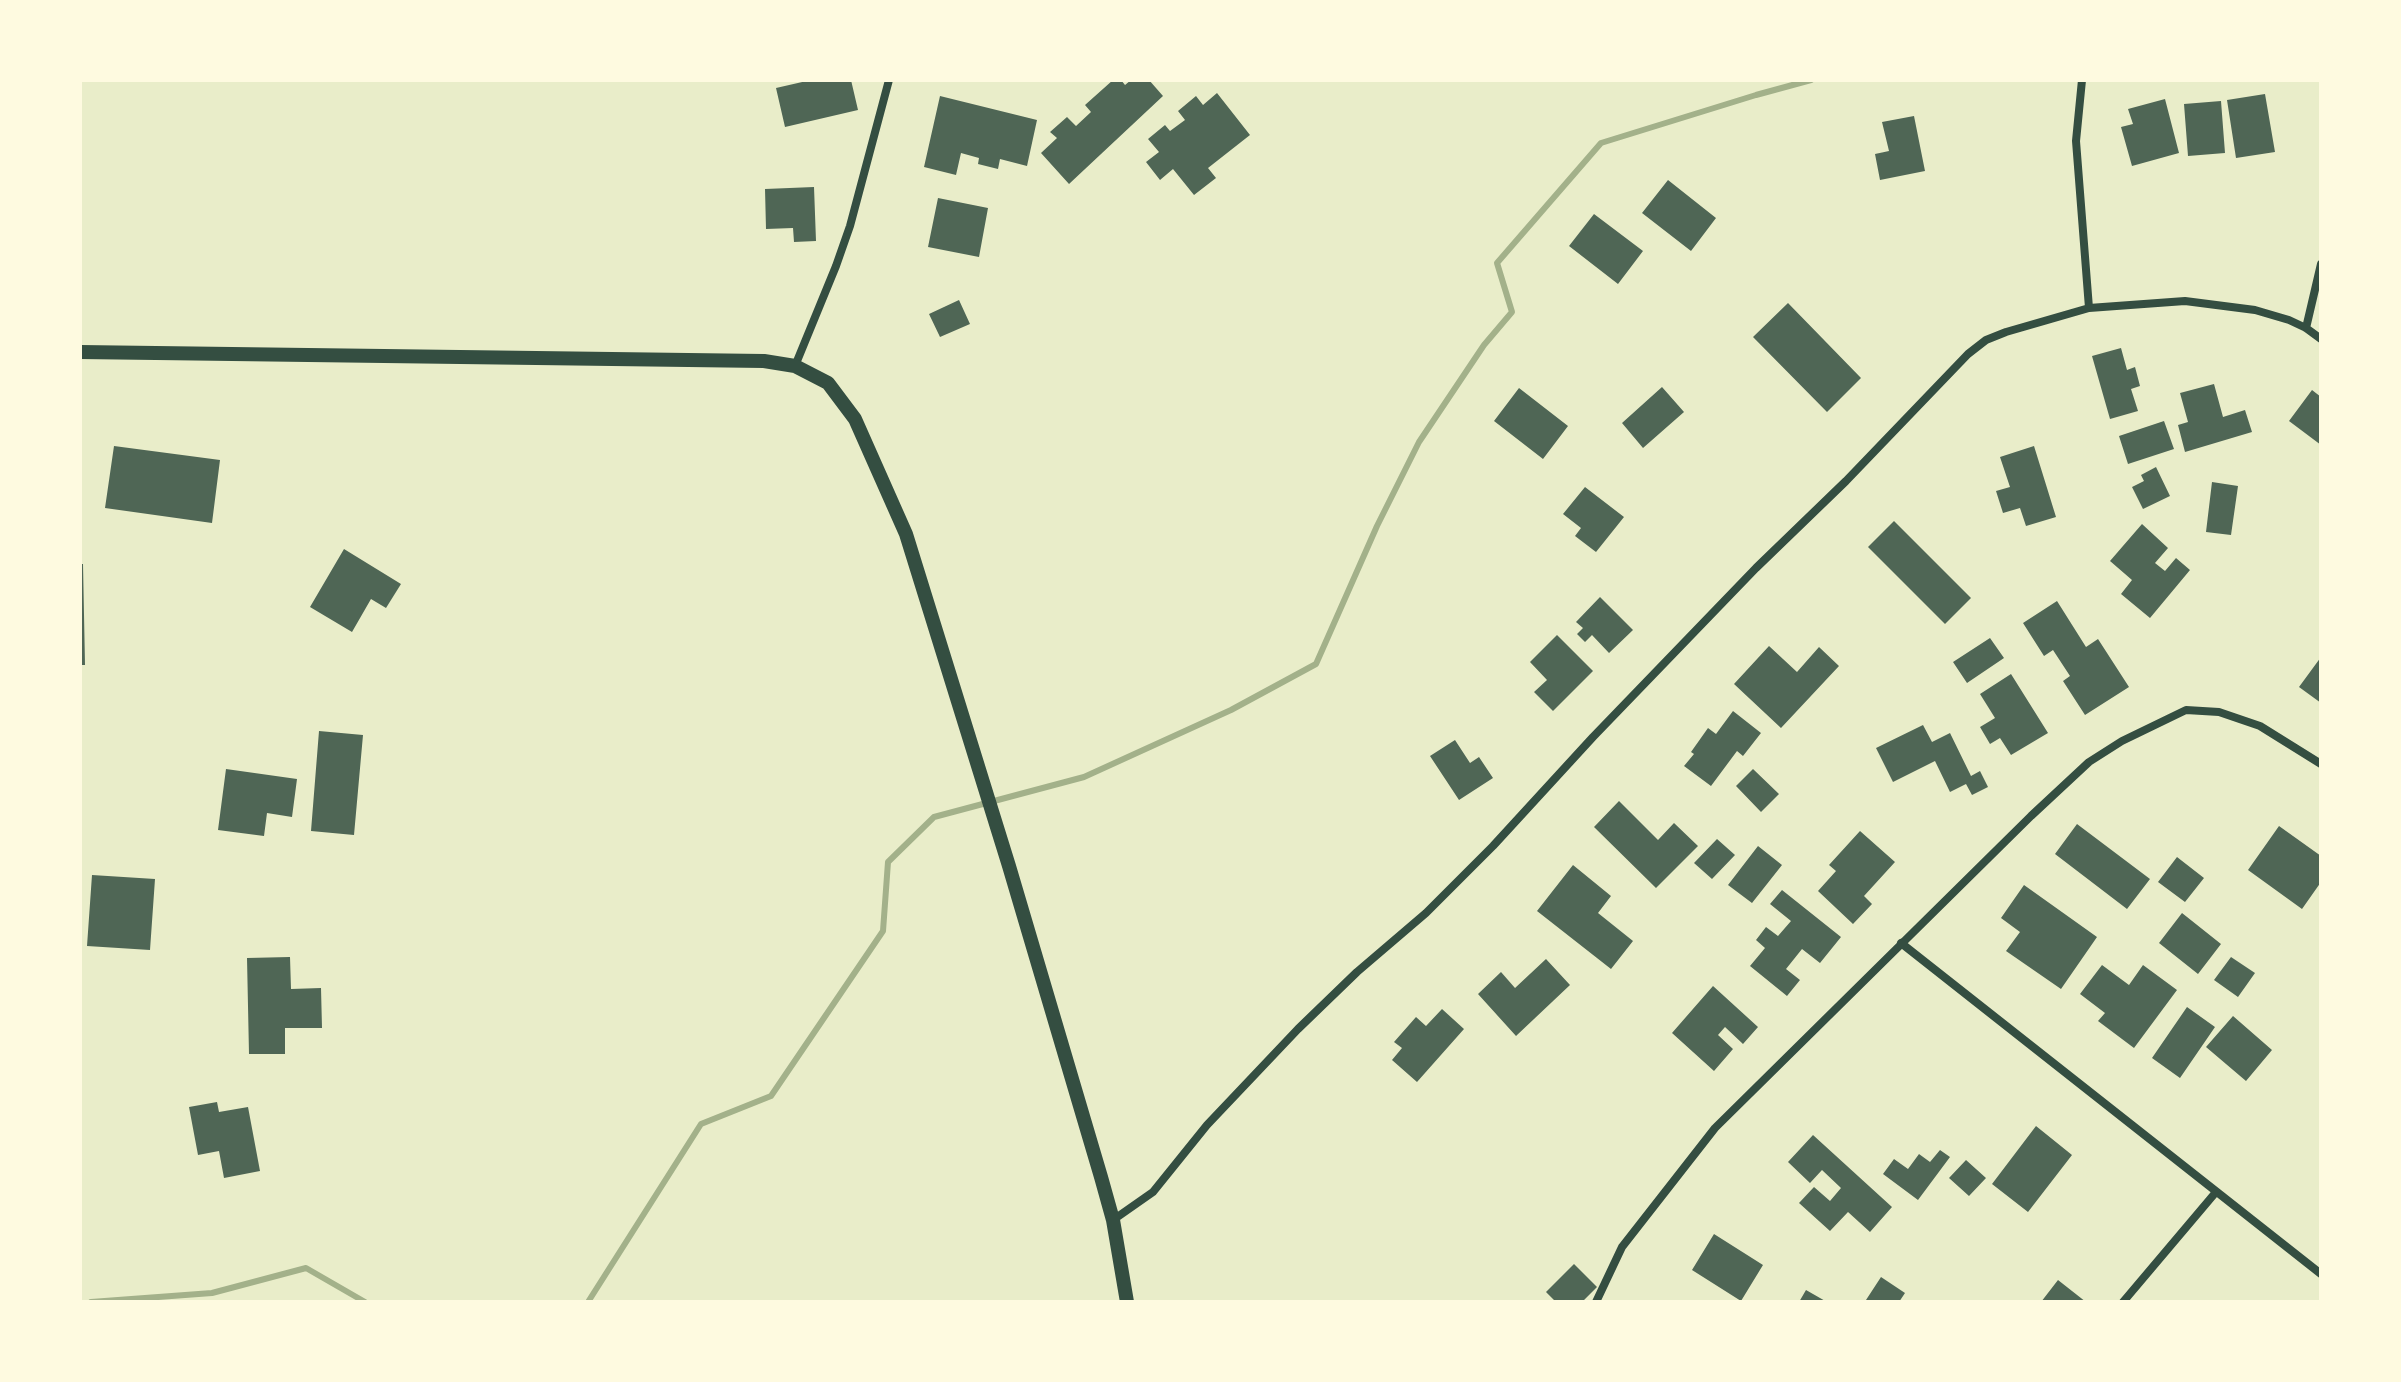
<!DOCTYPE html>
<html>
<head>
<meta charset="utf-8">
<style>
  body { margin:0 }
  #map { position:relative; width:2401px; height:1382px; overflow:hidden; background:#e9edc9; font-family:Manrope,sans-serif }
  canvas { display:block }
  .frame { position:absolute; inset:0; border:82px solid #fefae0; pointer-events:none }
</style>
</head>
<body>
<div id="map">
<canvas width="2401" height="1382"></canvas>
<div class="frame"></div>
</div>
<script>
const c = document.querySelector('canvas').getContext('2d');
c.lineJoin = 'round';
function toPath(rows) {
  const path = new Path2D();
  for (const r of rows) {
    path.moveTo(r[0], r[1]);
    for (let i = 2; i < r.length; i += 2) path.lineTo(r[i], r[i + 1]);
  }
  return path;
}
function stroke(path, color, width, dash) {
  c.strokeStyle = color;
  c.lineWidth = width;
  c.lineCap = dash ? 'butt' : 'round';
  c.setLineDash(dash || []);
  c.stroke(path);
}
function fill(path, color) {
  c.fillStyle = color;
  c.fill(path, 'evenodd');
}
stroke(toPath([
  [91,1302,212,1293,306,1268,365,1302],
  [588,1302,701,1124,771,1096,883,931,888,862,934,817,1084,777,1231,710,1316,664,1377,526,1419,442,1484,345,1512,312,1497,263,1601,143,1756,95,1811,80]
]), '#a3b18a', 6);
fill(toPath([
  [811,80,851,80,858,110,785,127,776,88],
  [1113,80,1121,80,1125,85,1131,80,1149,80,1163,96,1069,184,1041,153,1057,138,1050,132,1067,117,1076,126,1091,112,1085,105],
  [1217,93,1250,135,1208,168,1216,178,1194,195,1173,169,1160,180,1146,162,1159,152,1148,139,1165,125,1170,131,1185,120,1178,111,1196,96,1203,105],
  [2265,94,2275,152,2236,158,2227,100],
  [940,96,1037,120,1027,166,1000,159,998,169,978,164,979,158,961,153,956,175,924,167],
  [2165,99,2179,153,2132,166,2121,127,2133,124,2128,109],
  [2221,101,2225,153,2188,156,2184,104],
  [1914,116,1925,171,1880,180,1875,154,1889,151,1882,122],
  [1668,180,1716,218,1691,251,1642,213],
  [814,187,816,241,794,242,793,228,766,229,765,189],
  [938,198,988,208,979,257,928,247],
  [1594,214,1643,251,1618,284,1569,246],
  [959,300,970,324,940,337,929,314],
  [1788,303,1861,378,1827,412,1753,337],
  [2121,348,2127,370,2135,367,2140,386,2131,389,2138,411,2110,419,2092,356],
  [2214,384,2223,417,2245,410,2252,432,2185,452,2178,425,2188,422,2180,393],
  [1662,387,1684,412,1643,448,1622,423],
  [1519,388,1568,426,1543,459,1494,421],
  [2312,390,2321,397,2321,445,2289,421],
  [2164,421,2174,449,2128,464,2119,436],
  [114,446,220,460,212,523,105,508],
  [2034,446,2056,517,2026,526,2020,508,2003,513,1996,491,2010,487,2000,457],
  [2156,467,2170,496,2143,509,2132,487,2144,481,2141,475],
  [2212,482,2238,486,2231,535,2206,532],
  [1585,487,1624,517,1596,552,1575,536,1581,528,1563,514],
  [1894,521,1971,598,1945,624,1868,547],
  [2142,524,2168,548,2155,563,2165,571,2176,558,2190,570,2150,618,2121,594,2132,580,2110,561],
  [344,549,401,584,386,608,371,599,352,632,310,607],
  [80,564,83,564,85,665,80,665],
  [1600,597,1633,630,1609,653,1592,635,1585,642,1577,634,1583,628,1576,622],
  [2057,601,2086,647,2098,639,2129,687,2085,715,2063,681,2070,676,2053,650,2044,656,2023,623],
  [1557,635,1593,671,1553,711,1534,692,1547,680,1530,662],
  [1990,638,2004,658,1967,683,1953,662],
  [1769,646,1797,672,1819,647,1839,666,1781,728,1734,684],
  [2321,657,2321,703,2299,687],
  [2011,674,2048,733,2011,755,2000,738,1990,744,1980,727,1995,718,1980,694],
  [1733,711,1761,733,1743,756,1737,751,1711,786,1684,766,1694,754,1691,752,1708,728,1716,734],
  [1923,725,1932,742,1950,733,1971,776,1980,771,1988,787,1972,795,1966,784,1950,792,1935,761,1893,782,1876,748],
  [319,731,363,735,354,835,311,831],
  [1455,740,1470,763,1479,757,1493,778,1459,800,1430,756],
  [226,769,297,779,292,817,267,813,264,836,218,830],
  [1753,769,1779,794,1761,812,1736,786],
  [1619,801,1658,840,1674,823,1698,846,1656,888,1594,827],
  [2077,824,2150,879,2127,909,2055,854],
  [2279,826,2321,856,2321,882,2302,909,2248,870],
  [1860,831,1895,862,1864,896,1872,904,1853,924,1818,891,1836,871,1829,865],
  [1717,839,1735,855,1712,879,1694,863],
  [1758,846,1782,865,1752,903,1728,885],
  [2177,857,2204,878,2185,902,2158,882],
  [1573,865,1611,896,1598,913,1633,941,1611,969,1537,911],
  [92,875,155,879,150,950,87,946],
  [2024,885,2097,937,2061,989,2006,951,2020,932,2001,918],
  [1782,890,1841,937,1820,963,1802,949,1786,969,1800,980,1787,996,1750,966,1765,948,1756,940,1766,927,1778,936,1791,921,1770,904],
  [2182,913,2221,944,2198,974,2159,943],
  [290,957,291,989,321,988,322,1028,285,1028,285,1054,249,1054,247,958],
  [2231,957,2255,973,2238,997,2214,980],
  [1546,959,1570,985,1516,1036,1478,994,1501,972,1515,988],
  [2102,965,2129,985,2143,965,2177,990,2134,1048,2098,1021,2105,1013,2080,994],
  [1713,986,1758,1027,1743,1044,1725,1027,1718,1035,1733,1049,1714,1071,1672,1033],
  [2187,1007,2215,1027,2180,1078,2152,1058],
  [1442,1009,1464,1029,1417,1082,1392,1060,1402,1048,1394,1042,1416,1017,1426,1026],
  [2233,1016,2272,1050,2246,1081,2206,1047],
  [217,1102,219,1112,248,1107,260,1171,224,1178,219,1151,198,1155,189,1107],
  [2036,1126,2072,1155,2028,1212,1992,1184],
  [1813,1135,1892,1207,1870,1232,1848,1212,1830,1231,1799,1203,1814,1187,1830,1201,1841,1188,1822,1170,1810,1183,1788,1162],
  [1940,1150,1950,1157,1918,1200,1883,1174,1894,1159,1908,1169,1919,1154,1930,1162],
  [1966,1160,1986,1178,1969,1196,1949,1178],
  [1714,1234,1763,1265,1741,1301,1692,1270],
  [1574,1264,1597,1287,1582,1302,1556,1302,1546,1292],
  [1881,1277,1905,1293,1899,1302,1869,1302,1866,1300],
  [2058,1280,2086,1302,2041,1302],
  [1806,1290,1827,1302,1799,1302]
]), '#4f6655');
stroke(toPath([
  [2082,80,2076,141,2089,308],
  [2306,328,2321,264],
  [795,366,836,266,850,226,889,80],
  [1901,943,2321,1274],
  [1113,1220,1153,1192,1207,1125,1298,1029,1357,972,1426,913,1493,846,1593,737,1756,568,1846,481,1968,354,1986,340,2006,332,2089,308,2185,301,2255,310,2289,320,2306,328,2321,339],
  [1596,1302,1622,1247,1715,1128,2031,816,2089,762,2122,741,2186,710,2219,712,2260,726,2321,764],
  [2123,1302,2216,1192]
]), '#344e41', 8);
stroke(toPath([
  [80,352,764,361,795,366,828,383,855,419,906,534,1009,866,1101,1177,1113,1220,1127,1302]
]), '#344e41', 14);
</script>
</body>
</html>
